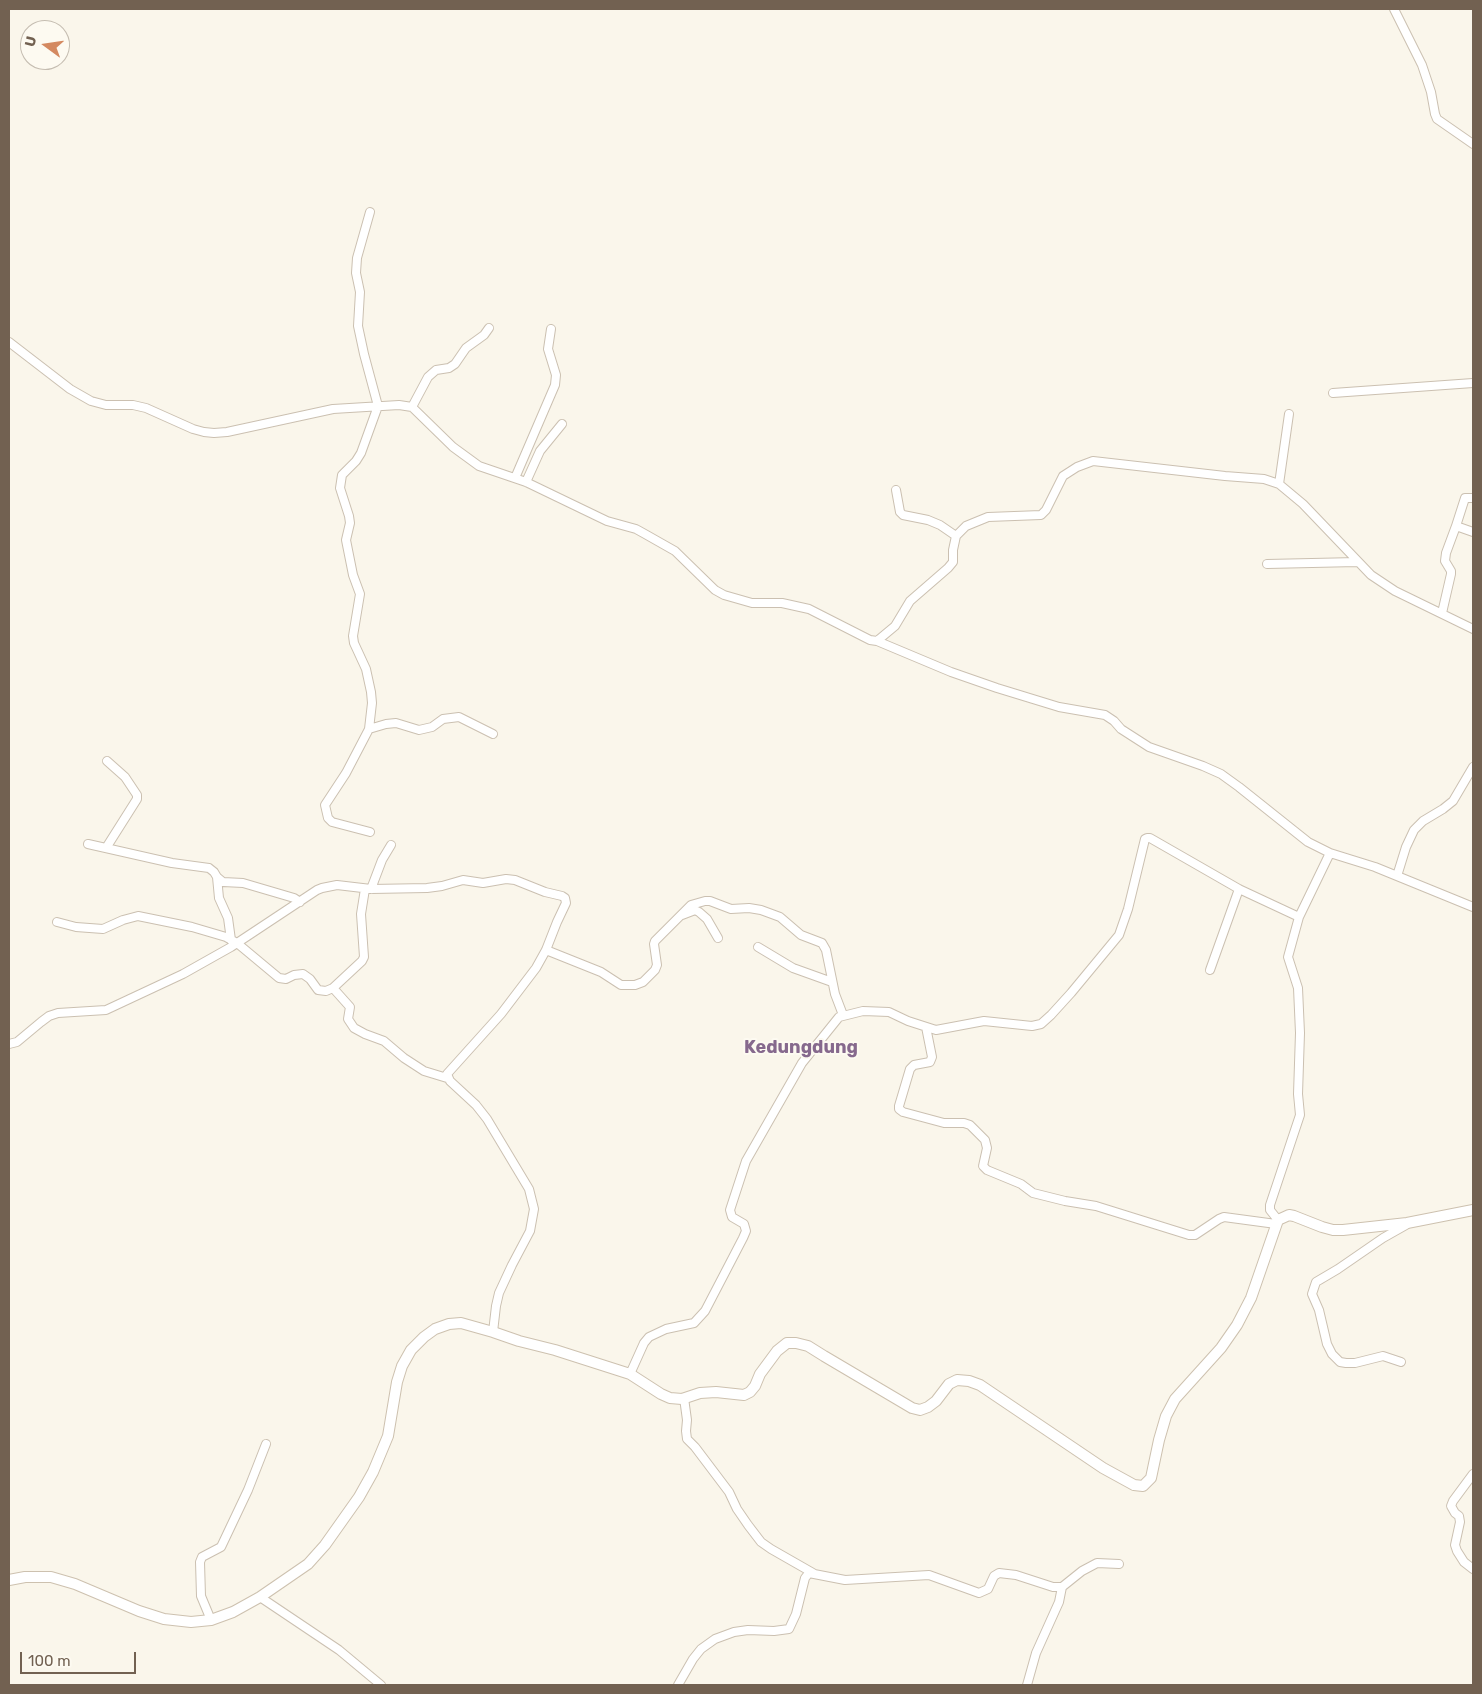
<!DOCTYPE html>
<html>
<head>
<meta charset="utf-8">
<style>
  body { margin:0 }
  #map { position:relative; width:1482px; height:1694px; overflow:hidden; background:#faf6eb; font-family:Rubik,sans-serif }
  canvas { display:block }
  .frame { position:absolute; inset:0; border:10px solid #726151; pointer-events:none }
  .north { position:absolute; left:20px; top:20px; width:50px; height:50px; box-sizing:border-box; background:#fdfaf1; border:1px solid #c5bdb1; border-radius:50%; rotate:284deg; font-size:14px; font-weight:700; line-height:20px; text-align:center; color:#726151 }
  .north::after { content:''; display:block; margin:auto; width:18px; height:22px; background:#d48960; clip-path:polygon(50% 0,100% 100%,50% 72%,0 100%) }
  .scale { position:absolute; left:20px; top:1652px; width:116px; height:22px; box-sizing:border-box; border:2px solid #726151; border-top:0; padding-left:6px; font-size:15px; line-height:18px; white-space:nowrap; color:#726151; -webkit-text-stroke:4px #fdfaf1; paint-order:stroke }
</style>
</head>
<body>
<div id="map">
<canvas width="1482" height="1694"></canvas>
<div class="frame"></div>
<div class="north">U</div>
<div class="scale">100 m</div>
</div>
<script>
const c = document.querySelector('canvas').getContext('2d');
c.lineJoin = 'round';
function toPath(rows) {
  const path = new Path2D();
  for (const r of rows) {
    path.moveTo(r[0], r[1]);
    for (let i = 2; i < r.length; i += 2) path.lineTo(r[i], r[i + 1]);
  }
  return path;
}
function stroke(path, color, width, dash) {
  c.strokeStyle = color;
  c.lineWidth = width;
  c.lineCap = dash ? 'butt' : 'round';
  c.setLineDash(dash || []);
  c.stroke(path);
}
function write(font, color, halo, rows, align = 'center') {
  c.font = font + ' Rubik,sans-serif';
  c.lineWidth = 4;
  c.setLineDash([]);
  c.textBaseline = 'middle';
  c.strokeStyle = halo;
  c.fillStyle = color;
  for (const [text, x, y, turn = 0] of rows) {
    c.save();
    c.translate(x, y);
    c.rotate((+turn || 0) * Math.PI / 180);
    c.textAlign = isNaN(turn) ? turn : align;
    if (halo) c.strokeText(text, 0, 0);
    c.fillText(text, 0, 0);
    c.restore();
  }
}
const street = toPath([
  [1394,9,1422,65,1431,92,1435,114,1437,119,1473,144],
  [9,342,70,389,91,401,106,405,133,405,146,408,193,429,204,432,214,433,227,432,333,409,399,405,412,407,453,447,479,466,526,482,607,521,636,529,645,534,675,551,715,590,724,595,752,603,782,603,809,609,870,640,877,641,895,626,910,601,948,568,953,562,953,550,956,536,966,526,988,517,1041,515,1046,510,1063,476,1077,467,1093,461,1225,476,1264,479,1279,484,1303,504,1371,575,1395,591,1473,629],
  [1333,393,1473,383],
  [412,407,428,377,436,370,449,368,455,364,466,348,484,335,489,328],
  [515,478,555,385,556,375,548,349,551,329],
  [526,482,540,451,562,424],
  [1279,484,1289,414],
  [896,490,900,512,903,515,928,520,940,525,956,536],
  [1473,498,1465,498,1456,526,1473,532],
  [1267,564,1357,562],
  [1442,613,1451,574,1451,571,1445,561,1446,553,1456,526],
  [877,641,951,672,997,688,1059,707,1105,715,1114,721,1121,729,1149,747,1203,766,1221,774,1239,787,1308,842,1330,853,1375,867,1473,907],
  [369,729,386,724,396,723,419,730,432,727,443,719,459,717,493,734],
  [370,832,332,822,328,818,325,805,346,773,369,729,372,703,371,692,366,669,354,643,353,636,360,594,353,575,346,540,350,523,349,516,340,488,342,475,356,461,361,453,378,406,364,354,358,326,360,292,356,273,357,258,370,212],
  [88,844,172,863,209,868,214,872,217,877,219,898,228,918,231,940],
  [106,848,137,799,137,795,125,777,107,761],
  [1397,876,1406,847,1414,830,1423,821,1443,809,1453,801,1473,767],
  [217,877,223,882,243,883,294,898,300,902],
  [371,889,382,860,391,845],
  [682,915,695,910,699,912,707,919,718,938],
  [57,922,76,927,103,929,123,920,138,916,192,927,226,937,237,943,279,978,286,979,294,975,303,974,310,979,318,990,326,991,333,988,362,961,364,957,361,914,365,889],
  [758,947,793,968,832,982],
  [546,950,601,972,621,985,635,985,643,982,655,970,657,965,654,944,655,941,691,905,705,901,710,901,731,909,749,908,761,910,780,917,801,935,822,943,826,950,835,994,843,1015],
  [1210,970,1239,889],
  [333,988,350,1007,348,1019,354,1028,365,1034,384,1041,404,1058,424,1071,447,1078],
  [926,1027,932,1057,930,1062,914,1065,910,1069,899,1106,899,1109,903,1112,944,1123,964,1123,970,1125,985,1140,987,1148,983,1166,987,1170,1021,1184,1033,1193,1065,1201,1096,1206,1189,1235,1195,1235,1219,1219,1224,1217,1276,1224],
  [9,1044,17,1042,41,1022,49,1016,58,1013,106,1010,183,974,231,947,317,890,322,888,337,885,371,889,427,888,442,886,463,880,483,883,506,879,515,880,545,892,562,896,565,898,566,903,557,922,546,950,536,968,501,1014,447,1074,450,1081,476,1105,487,1119,529,1189,534,1209,530,1231,512,1265,499,1293,496,1306,493,1332],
  [1278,1220,1270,1210,1270,1205,1300,1115,1298,1094,1300,1033,1298,988,1288,957,1299,917,1330,853],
  [1401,1362,1383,1356,1355,1363,1346,1363,1340,1362,1332,1354,1327,1344,1319,1310,1312,1294,1316,1282,1338,1269,1383,1238,1406,1225],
  [630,1374,644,1343,649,1337,666,1329,694,1323,705,1311,743,1238,746,1231,744,1224,732,1217,730,1210,746,1161,802,1063,839,1017,863,1011,889,1012,908,1021,936,1030,984,1021,1032,1026,1041,1024,1051,1015,1071,993,1119,935,1128,909,1145,839,1147,838,1150,838,1239,889,1299,917],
  [684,1398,687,1420,686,1431,687,1439,695,1447,729,1492,737,1509,748,1525,761,1542,771,1549,813,1573],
  [1473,1474,1453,1501,1451,1506,1455,1513,1459,1516,1460,1522,1455,1545,1457,1551,1464,1562,1473,1569],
  [260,1597,339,1650,381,1685],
  [211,1620,201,1596,200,1562,202,1557,221,1547,248,1490,266,1444],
  [678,1685,693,1659,701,1649,715,1639,734,1632,748,1630,774,1631,789,1629,796,1614,805,1578,809,1573,845,1580,929,1575,979,1593,988,1589,994,1576,999,1573,1016,1575,1053,1587,1062,1587,1082,1571,1097,1563,1119,1564],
  [1027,1685,1036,1653,1059,1602,1062,1587]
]);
const secondary = toPath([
  [9,1580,25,1577,51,1577,75,1584,139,1611,164,1619,191,1622,211,1620,233,1612,260,1597,308,1564,325,1545,359,1497,373,1472,388,1436,397,1382,402,1366,411,1350,424,1337,435,1329,449,1324,461,1323,493,1332,519,1341,555,1350,630,1374,661,1394,670,1398,682,1399,700,1393,716,1392,744,1395,750,1392,755,1386,760,1374,777,1351,787,1343,796,1343,808,1346,824,1356,912,1408,920,1410,928,1407,936,1401,949,1384,957,1380,969,1381,980,1385,1103,1468,1134,1485,1143,1486,1151,1478,1159,1440,1166,1416,1175,1399,1221,1348,1237,1325,1251,1298,1278,1220,1289,1215,1294,1216,1322,1227,1333,1230,1343,1230,1407,1223,1473,1210]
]);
stroke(street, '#cbc0b1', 10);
stroke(secondary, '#cdc1af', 12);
stroke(street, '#fff', 8);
stroke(secondary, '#fff', 10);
write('bold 18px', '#86698d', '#fdfaf1', [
  ["Kedungdung",801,1048]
]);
</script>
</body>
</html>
